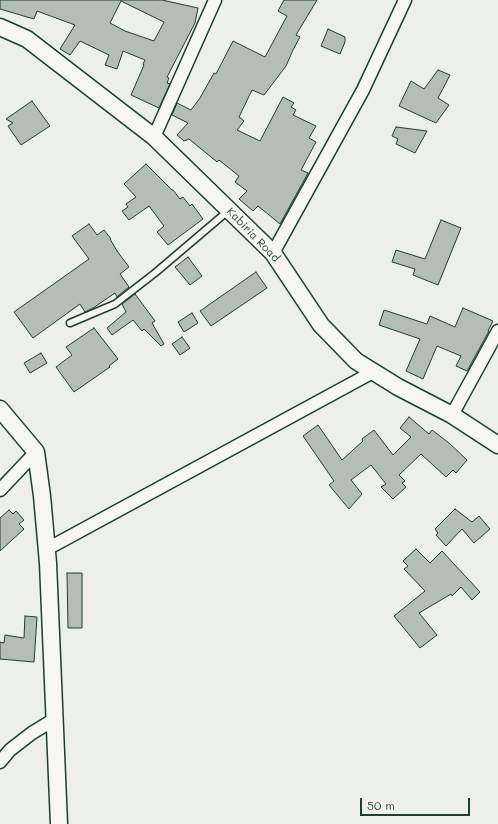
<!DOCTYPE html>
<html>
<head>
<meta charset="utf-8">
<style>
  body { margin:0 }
  #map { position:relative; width:498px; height:824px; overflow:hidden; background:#edefea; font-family:Mali,sans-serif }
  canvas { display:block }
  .scale { position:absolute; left:360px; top:798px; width:110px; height:18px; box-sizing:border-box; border:2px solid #1f3d34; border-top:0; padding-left:5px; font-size:12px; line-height:14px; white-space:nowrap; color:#1f3d34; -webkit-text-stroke:3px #f6f6f2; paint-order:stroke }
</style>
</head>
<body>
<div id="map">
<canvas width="498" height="824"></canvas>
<div class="scale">50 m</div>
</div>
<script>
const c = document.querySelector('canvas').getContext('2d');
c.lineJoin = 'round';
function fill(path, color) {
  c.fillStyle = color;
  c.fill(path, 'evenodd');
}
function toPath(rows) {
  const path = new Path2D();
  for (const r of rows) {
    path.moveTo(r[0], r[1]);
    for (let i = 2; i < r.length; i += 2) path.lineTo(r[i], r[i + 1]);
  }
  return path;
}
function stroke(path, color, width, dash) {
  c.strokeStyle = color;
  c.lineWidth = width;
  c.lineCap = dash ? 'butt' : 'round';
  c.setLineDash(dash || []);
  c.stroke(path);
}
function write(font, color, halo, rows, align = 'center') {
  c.font = font + ' Mali,sans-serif';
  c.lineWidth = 3;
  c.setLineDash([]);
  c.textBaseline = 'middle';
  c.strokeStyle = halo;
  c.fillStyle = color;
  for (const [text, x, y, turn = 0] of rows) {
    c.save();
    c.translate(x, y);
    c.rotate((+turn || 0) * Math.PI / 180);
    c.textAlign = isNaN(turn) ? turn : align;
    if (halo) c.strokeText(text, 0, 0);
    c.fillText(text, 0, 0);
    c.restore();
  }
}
const building = toPath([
  [0,0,162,0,198,8,195,23,167,77,169,78,167,83,170,84,159,108,131,95,144,65,143,64,145,60,123,51,117,69,105,65,109,55,80,41,70,55,60,49,75,25,37,11,34,19,0,9,0,0],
  [121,1,164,22,154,41,125,31,110,23,121,1],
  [284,0,317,0,296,35,300,37,293,50,286,66,264,95,252,90,239,117,244,121,237,130,260,141,283,97,294,103,291,107,296,110,293,115,316,126,309,138,316,142,301,170,308,173,280,224,258,206,253,211,239,199,247,191,235,182,239,176,219,160,217,162,189,139,184,141,177,135,188,123,172,115,177,103,191,110,200,98,214,73,216,74,233,41,265,57,287,16,278,11,284,0],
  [328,29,345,37,345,42,340,54,321,46,328,29],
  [438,70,450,75,438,98,449,105,436,123,399,106,411,81,424,89,438,70],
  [32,101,50,126,21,145,8,126,13,123,6,119,32,101],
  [396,127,427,131,415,153,396,144,398,139,392,136,396,127],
  [146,164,172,190,173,190,180,199,183,197,190,206,192,204,203,219,168,245,157,232,164,226,149,206,129,220,122,211,128,207,126,204,136,197,124,184,146,164],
  [441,220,461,228,438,285,413,275,415,269,392,262,396,250,425,259,441,220],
  [89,224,97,235,104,230,111,239,110,239,117,251,129,267,120,274,129,287,117,297,115,293,93,308,85,312,80,304,33,338,14,312,89,259,72,236,89,224],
  [188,257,202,276,190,285,175,267,188,257],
  [256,272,267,288,211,326,200,311,256,272],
  [135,294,155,321,152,323,164,344,161,346,144,329,142,331,133,320,112,335,107,328,126,312,122,304,135,294],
  [463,308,493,321,488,331,489,331,467,371,456,366,461,356,437,346,423,379,406,371,420,339,379,325,384,310,427,324,430,316,455,327,463,308],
  [192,313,198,323,184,332,178,322,192,313],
  [94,328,118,359,109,366,110,367,74,392,56,367,72,355,66,347,94,328],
  [182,337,190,348,180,355,172,344,182,337],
  [41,353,47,363,30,373,24,363,41,353],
  [409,417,429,434,432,430,449,443,467,460,456,473,453,470,446,477,421,454,399,475,405,481,402,483,406,487,393,499,381,487,386,484,371,465,351,480,362,494,349,509,329,485,334,481,303,436,318,425,342,460,363,441,362,439,374,430,393,455,411,437,400,428,409,417],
  [455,509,472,522,479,516,490,529,474,543,462,529,446,546,436,535,438,533,435,529,455,509],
  [9,510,13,514,16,511,24,520,19,524,24,529,0,551,0,518,9,510],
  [416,549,430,563,442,551,480,592,472,600,461,587,452,596,451,594,419,613,437,635,420,648,394,616,425,591,404,569,408,566,403,561,416,549],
  [67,573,82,573,82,628,68,628,67,573],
  [25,616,37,617,34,662,0,659,0,642,4,643,5,635,24,638,25,616]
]);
fill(building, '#b4bdb8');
stroke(building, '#1f3d34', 1);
const service = toPath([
  [70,323,115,304,155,273,228,211]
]);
const minor = toPath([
  [154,137,215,0],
  [273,253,363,90,405,0],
  [452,415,498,331],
  [0,490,36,452],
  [47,549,373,372],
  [0,762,10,750,32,733,55,719]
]);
const secondary = toPath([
  [0,27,27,39,154,137,273,253,321,325,356,361,398,387,452,415,498,445],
  [0,409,36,452,42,496,48,563,59,824]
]);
stroke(service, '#1f3d34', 9);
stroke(minor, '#1f3d34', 15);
stroke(secondary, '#1f3d34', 19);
stroke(service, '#f6f6f2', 6);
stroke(minor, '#f6f6f2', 12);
stroke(secondary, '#f6f6f2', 16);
write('11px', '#1f3d34', '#f6f6f2', [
  ["Kabiria Road",253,235,46]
]);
</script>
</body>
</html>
